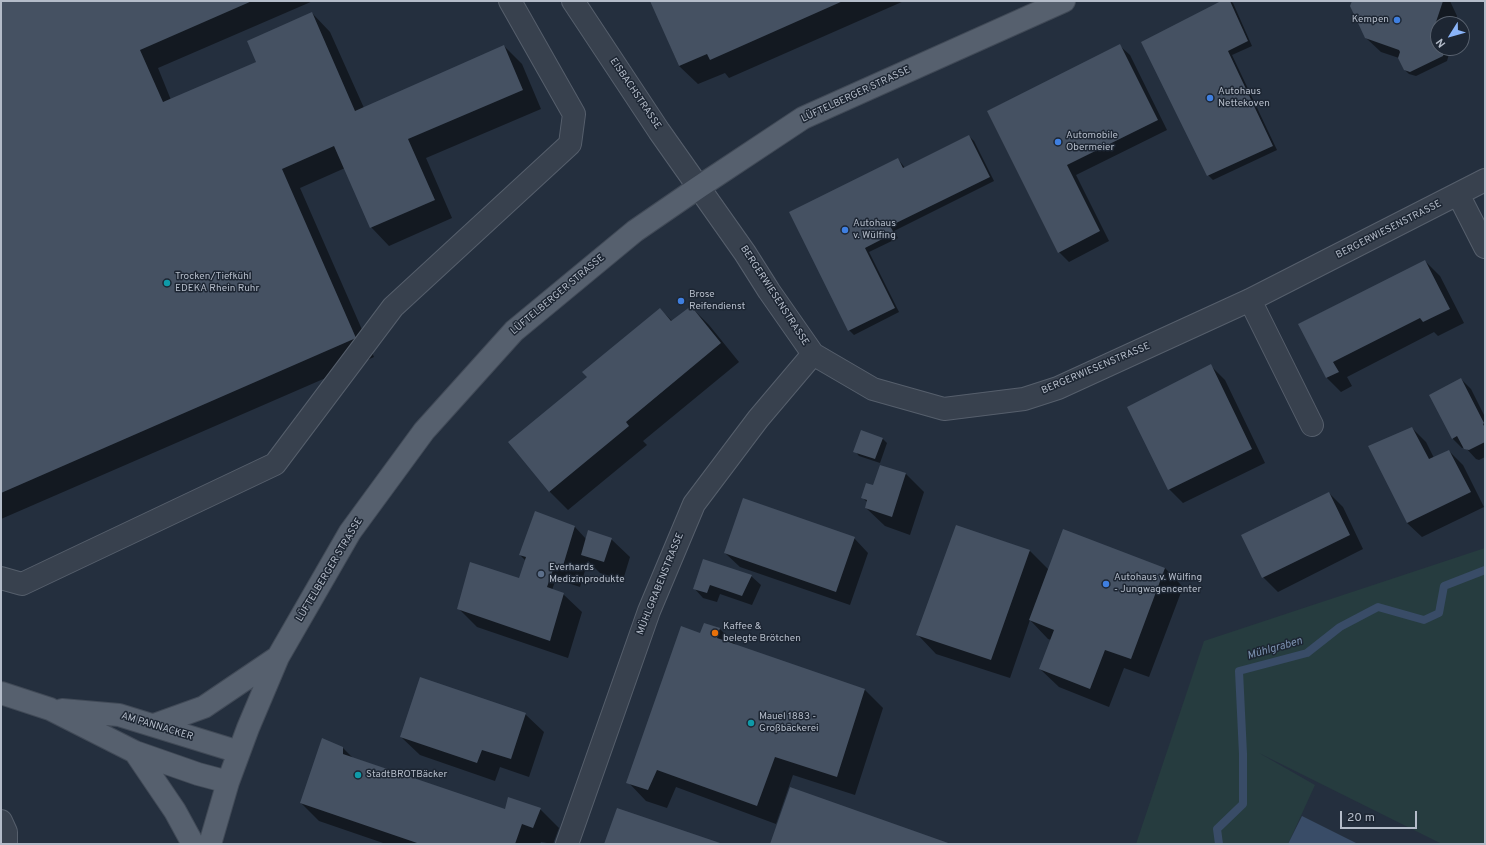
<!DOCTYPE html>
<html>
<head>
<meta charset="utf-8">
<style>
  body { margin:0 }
  #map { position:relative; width:1486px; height:845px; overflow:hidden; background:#242f3e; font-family:Overpass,sans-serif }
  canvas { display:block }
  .frame { position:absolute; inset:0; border:2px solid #b4bcc9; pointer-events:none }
  .north { position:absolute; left:1430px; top:16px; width:40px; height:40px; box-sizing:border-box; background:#1d2633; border:1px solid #59626f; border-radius:50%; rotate:233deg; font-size:11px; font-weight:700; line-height:16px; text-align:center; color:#b4bcc9 }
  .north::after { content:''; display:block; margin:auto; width:14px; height:18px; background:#8ab4f8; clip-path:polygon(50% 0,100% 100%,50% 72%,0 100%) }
  .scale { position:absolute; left:1340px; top:811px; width:77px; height:18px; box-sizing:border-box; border:2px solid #b4bcc9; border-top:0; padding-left:5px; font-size:12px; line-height:14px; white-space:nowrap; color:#b4bcc9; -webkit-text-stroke:3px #1d2633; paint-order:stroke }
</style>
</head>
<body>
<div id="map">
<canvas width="1486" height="845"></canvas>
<div class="frame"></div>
<div class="north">N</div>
<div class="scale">20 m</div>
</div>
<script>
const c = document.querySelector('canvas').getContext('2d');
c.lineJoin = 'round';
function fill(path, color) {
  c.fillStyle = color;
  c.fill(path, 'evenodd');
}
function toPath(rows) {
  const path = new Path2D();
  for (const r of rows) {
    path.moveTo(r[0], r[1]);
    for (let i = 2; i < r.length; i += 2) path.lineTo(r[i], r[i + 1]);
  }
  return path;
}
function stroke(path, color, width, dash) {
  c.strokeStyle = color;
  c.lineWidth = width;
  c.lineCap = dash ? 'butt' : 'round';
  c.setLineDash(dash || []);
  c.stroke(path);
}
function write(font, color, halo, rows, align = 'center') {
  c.font = font + ' Overpass,sans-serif';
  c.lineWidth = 3;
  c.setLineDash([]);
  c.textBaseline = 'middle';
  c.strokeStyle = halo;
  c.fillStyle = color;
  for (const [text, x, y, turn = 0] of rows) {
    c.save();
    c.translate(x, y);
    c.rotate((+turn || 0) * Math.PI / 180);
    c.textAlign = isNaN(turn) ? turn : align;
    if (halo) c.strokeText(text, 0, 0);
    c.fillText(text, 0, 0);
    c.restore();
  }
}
fill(toPath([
  [1485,548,1485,844,1442,844,1259,753,1315,785,1288,844,1136,844,1204,641]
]), '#263c3f');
fill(toPath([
  [1302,816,1358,844,1288,844]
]), '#394c67');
fill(toPath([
  [1,1,313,1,158,68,171,100,257,62,312,13,330,32,364,108,504,46,522,64,541,109,426,158,452,218,389,246,371,227,345,168,300,188,374,357,1,519],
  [651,1,904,1,729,78,725,73,698,84,679,66],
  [1223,1,1230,1,1233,3,1252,46,1232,55,1277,150,1213,180,1208,175],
  [1353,1,1450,1,1457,16,1455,24,1438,24,1438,48,1446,48,1449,54,1447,61,1416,76,1409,74,1404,69,1399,58,1381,52,1366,38],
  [1120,46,1130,55,1167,130,1076,175,1109,241,1069,262,1059,252,988,111],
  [969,136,974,141,994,181,894,231,898,238,869,252,899,312,854,335,849,330,790,212,898,159,905,168],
  [1425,261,1440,276,1464,323,1438,336,1434,332,1347,377,1352,386,1341,392,1326,377,1299,324],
  [691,307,709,325,739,362,643,441,647,445,568,510,550,492,509,442,588,377,660,309,673,322],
  [1211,366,1225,380,1265,463,1183,503,1169,489],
  [1461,379,1471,389,1485,417,1485,457,1479,460,1476,459,1465,447,1462,448,1453,439,1431,395],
  [1412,428,1426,442,1434,458,1449,451,1463,465,1484,507,1422,537,1407,523],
  [882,438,887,443,880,463,859,456,855,451],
  [906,474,924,492,910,535,885,526,866,508,868,503,863,498,873,486],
  [1329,493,1343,507,1363,549,1278,592,1263,577],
  [535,512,575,527,586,539,611,539,630,557,623,580,600,573,588,561,580,587,556,579,552,590,563,594,582,612,568,658,477,627,458,608,523,580,526,561,520,555],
  [854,538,868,553,850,605,740,567,725,553],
  [1030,551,1049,570,1165,568,1183,587,1149,677,1124,668,1109,707,1059,687,1040,669,1051,640,1048,639,1030,620,1010,678,936,654,918,635],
  [751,576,761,585,752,605,720,594,717,602,703,598,694,588],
  [720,629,737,646,865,690,883,708,855,795,793,775,776,824,676,787,667,808,646,801,628,782,701,634],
  [525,714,544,732,529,777,500,767,495,781,420,755,401,737],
  [343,748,353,758,505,810,540,809,559,828,553,844,541,842,540,844,386,844,319,821,301,803]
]), '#0007');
stroke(toPath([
  [1219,844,1217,829,1243,804,1243,754,1239,671,1307,653,1340,627,1378,607,1424,620,1439,613,1444,586,1485,570]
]), '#394c67', 8);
fill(toPath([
  [1,1,252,1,140,50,163,102,256,62,247,41,312,12,355,111,504,45,523,90,408,139,435,200,370,228,334,146,282,169,356,338,1,493],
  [650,1,843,1,710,60,707,54,679,66],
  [1221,1,1230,1,1248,41,1228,51,1273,146,1207,176,1141,42],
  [1352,1,1443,1,1432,34,1433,35,1438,37,1438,48,1445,49,1443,56,1410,72,1404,70,1398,58,1400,52,1399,50,1365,38,1350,6],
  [1120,44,1158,120,1067,165,1100,231,1058,253,987,111],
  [969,135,990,177,890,226,894,233,865,248,895,308,848,331,789,212,898,158,903,168],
  [1425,260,1450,309,1423,322,1420,318,1333,362,1339,372,1326,378,1298,324],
  [691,306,721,343,626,422,629,426,549,492,508,442,587,377,582,372,660,308,671,321],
  [1211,364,1252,449,1168,490,1127,407],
  [1461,378,1484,423,1483,424,1485,428,1485,442,1469,450,1464,449,1457,436,1452,439,1429,395],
  [1412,427,1429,459,1449,450,1471,492,1407,523,1368,446],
  [861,430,883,438,875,459,853,452],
  [880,465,906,473,892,517,865,508,867,500,861,498,866,483,873,485],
  [1329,492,1350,535,1262,578,1241,535],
  [743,498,855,537,836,592,724,553],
  [535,511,575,526,562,569,554,567,547,587,564,593,550,641,457,609,470,562,519,578,526,557,519,555],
  [956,525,1030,550,991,660,916,635],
  [1063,529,1165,568,1131,659,1105,650,1090,689,1039,669,1054,630,1029,620],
  [588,530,612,538,604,562,581,555],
  [703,559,752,575,742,596,710,585,707,593,693,589],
  [704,623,720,628,717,638,865,689,837,777,775,757,757,806,657,770,648,790,626,783,681,626,700,633],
  [420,677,526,713,511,759,482,750,477,763,400,737],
  [322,738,343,747,343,754,505,809,508,797,541,808,533,828,522,824,515,844,420,844,300,803],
  [790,787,951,844,770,844],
  [617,808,723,844,604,844]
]), '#455162');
const minor = toPath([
  [573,1,659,131,745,253,769,291,813,354,873,389,944,409,1024,399,1058,388,1250,300,1485,180],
  [1458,194,1485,247],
  [1250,300,1312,425],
  [1,578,22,584,275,464,393,307,570,144,574,114,510,1],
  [1,821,6,832,6,844],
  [567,844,649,611,694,504,758,419,813,354]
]);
const major = toPath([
  [1,693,50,709,135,752,198,774,228,782],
  [62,710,119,715,239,752],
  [154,725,204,707,278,657],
  [135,752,175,811,193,844],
  [210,844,228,782,248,728,278,657,350,532,424,431,514,331,635,231,699,187,803,118,1064,1]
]);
stroke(minor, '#565f6c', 24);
stroke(major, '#414a57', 24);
stroke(minor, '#38414e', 22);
stroke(major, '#56606e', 22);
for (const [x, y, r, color] of [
  [1397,20,4,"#3f7fe0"],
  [1210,98,4,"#3f7fe0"],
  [1058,142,4,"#3f7fe0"],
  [845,230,4,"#3f7fe0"],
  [167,283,4,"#0f9aa8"],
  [681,301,4,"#3f7fe0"],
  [541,574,4,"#5c6f8a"],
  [1106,584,4,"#3f7fe0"],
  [715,633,4,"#e8710a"],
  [751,723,4,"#0f9aa8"],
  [358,775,4,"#0f9aa8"]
]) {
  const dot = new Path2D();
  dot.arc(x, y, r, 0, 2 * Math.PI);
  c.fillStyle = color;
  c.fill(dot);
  stroke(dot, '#1d2633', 1.5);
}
write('10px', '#b4bcc9', '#1d2633', [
  ["Kempen",1389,20,"right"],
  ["Autohaus",1218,92],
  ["Nettekoven",1218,104],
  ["Automobile",1066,136],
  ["Obermeier",1066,148],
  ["Autohaus",853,224],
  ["v. Wülfing",853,236],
  ["Trocken/Tiefkühl",175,277],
  ["EDEKA Rhein Ruhr",175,289],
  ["Brose",689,295],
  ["Reifendienst",689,307],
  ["Everhards",549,568],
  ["Medizinprodukte",549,580],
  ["Autohaus v. Wülfing",1114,578],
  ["- Jungwagencenter",1114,590],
  ["Kaffee &",723,627],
  ["belegte Brötchen",723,639],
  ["Mauel 1883 -",759,717],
  ["Großbäckerei",759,729],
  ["StadtBROTBäcker",366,775]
], 'left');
write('10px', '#b4bcc9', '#1d2633', [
  ["EISBACHSTRASSE",635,94,56],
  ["LÜFTELBERGER STRASSE",856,95,-25],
  ["BERGERWIESENSTRASSE",1389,230,-27],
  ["LÜFTELBERGER STRASSE",558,295,-40],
  ["BERGERWIESENSTRASSE",774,296,57],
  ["BERGERWIESENSTRASSE",1096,369,-23],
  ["LÜFTELBERGER STRASSE",330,570,-59],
  ["MÜHLGRABENSTRASSE",661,584,-68],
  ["AM PANNACKER",157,727,17]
]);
write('italic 11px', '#7c92b1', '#1d2633', [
  ["Mühlgraben",1275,649,-16]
]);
</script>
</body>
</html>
